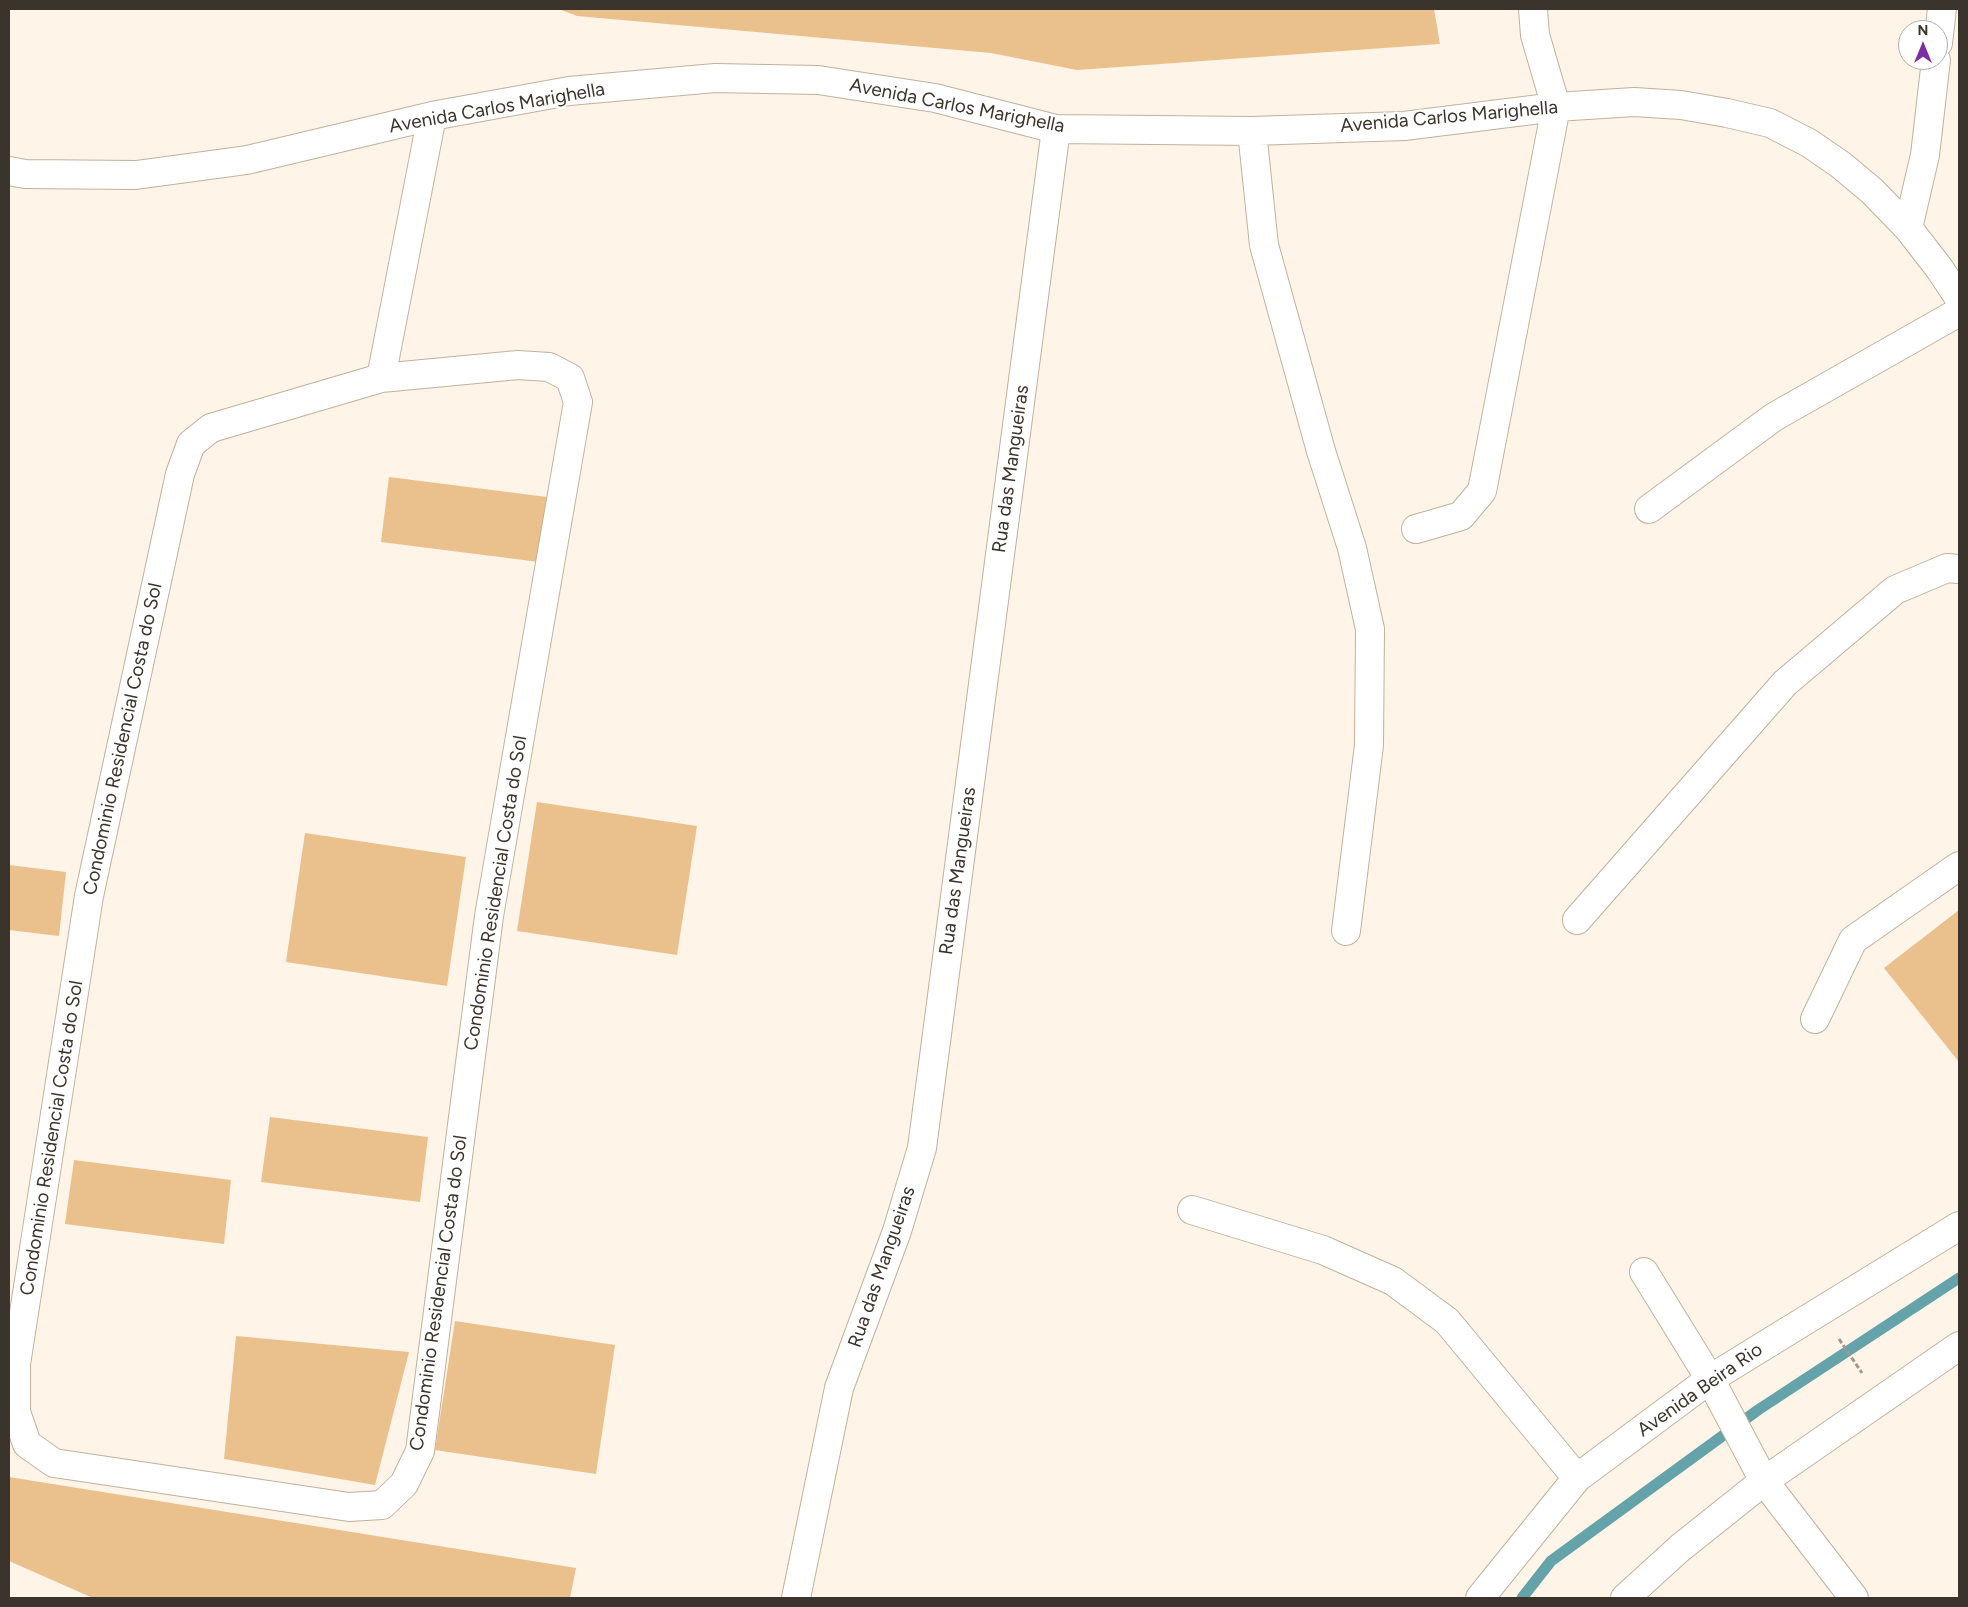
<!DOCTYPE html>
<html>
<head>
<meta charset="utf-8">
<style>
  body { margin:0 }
  #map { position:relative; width:1968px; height:1607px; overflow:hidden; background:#fef4e7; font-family:Figtree,sans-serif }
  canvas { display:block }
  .frame { position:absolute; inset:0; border:10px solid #3a342c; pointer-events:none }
  .north { position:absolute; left:1898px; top:20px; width:50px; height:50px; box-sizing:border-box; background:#fff; border:1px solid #b0aeab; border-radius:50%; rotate:0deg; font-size:14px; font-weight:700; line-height:20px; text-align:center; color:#3a342c }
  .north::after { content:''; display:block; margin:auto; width:18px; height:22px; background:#7a30a2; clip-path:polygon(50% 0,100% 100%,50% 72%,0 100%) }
</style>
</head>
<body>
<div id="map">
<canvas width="1968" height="1607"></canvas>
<div class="frame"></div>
<div class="north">N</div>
</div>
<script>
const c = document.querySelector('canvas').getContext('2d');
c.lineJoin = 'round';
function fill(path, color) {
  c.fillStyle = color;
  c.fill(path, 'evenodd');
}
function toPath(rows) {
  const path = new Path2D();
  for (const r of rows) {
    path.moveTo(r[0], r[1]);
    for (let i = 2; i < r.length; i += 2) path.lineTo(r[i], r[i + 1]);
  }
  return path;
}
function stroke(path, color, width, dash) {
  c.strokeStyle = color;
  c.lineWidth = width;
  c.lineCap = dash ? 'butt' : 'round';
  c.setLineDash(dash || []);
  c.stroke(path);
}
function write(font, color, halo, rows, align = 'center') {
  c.font = font + ' Figtree,sans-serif';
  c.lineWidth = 4.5;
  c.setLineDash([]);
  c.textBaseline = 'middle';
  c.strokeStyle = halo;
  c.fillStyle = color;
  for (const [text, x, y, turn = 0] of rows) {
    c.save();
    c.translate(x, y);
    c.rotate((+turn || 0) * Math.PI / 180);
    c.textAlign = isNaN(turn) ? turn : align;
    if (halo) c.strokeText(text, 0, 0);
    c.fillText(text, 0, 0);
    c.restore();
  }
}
fill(toPath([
  [559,9,1434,9,1440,44,1077,70,991,53,577,16],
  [389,477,547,497,539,562,381,542],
  [537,802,697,826,677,955,517,931],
  [305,833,466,857,447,986,286,962],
  [9,865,66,872,59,936,9,930],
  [1959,910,1959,1062,1884,968],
  [270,1117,428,1137,420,1202,261,1182],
  [74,1160,231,1180,224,1244,65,1224],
  [455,1321,615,1345,596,1474,435,1450],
  [236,1336,409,1352,375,1485,224,1459],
  [9,1477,576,1568,570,1598,93,1598,9,1561]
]), '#eac18c');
stroke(toPath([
  [1522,1598,1551,1561,1758,1410,1959,1278]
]), '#64a3a9', 11);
const minor = toPath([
  [1938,43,1942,9],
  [1252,131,1264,245,1321,451,1352,548,1370,629,1369,745,1346,931],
  [9,171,25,174,136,175,247,160,432,116,569,91,715,78,818,80,935,98,1056,129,1252,131,1404,126,1556,107,1634,102,1681,105,1727,113,1770,123,1809,143,1841,165,1872,191,1908,228,1939,268,1959,298],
  [1908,228,1925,155,1936,60],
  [518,365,549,367,570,378,578,402,489,916,420,1451,404,1484,382,1505,349,1507,54,1463,27,1444,16,1412,16,1364,89,896,180,474,191,444,211,428,381,378,518,365],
  [381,378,432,116],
  [1649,509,1774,417,1959,312],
  [1416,529,1461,516,1482,491,1556,107,1535,35,1533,9],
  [1577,920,1785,683,1895,590,1947,568,1959,569],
  [1815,1019,1853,940,1959,866],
  [1192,1210,1323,1250,1393,1281,1447,1321,1577,1478],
  [1644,1272,1710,1379,1764,1481,1854,1598],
  [796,1598,839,1388,897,1231,922,1148,1056,129],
  [1480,1598,1577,1478,1710,1379,1959,1226],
  [1625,1598,1680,1548,1764,1481,1959,1346]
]);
stroke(minor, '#c1b19e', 30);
stroke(toPath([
  [1839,1339,1862,1373]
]), '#a1998e', 3, [5, 2.5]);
stroke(minor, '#fff', 28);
write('19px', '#3a342c', '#fff', [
  ["Avenida Carlos Marighella",957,106,11],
  ["Avenida Carlos Marighella",497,108,-10],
  ["Avenida Carlos Marighella",1449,117,-5],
  ["Rua das Mangueiras",1011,469,-82],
  ["Condominio Residencial Costa do Sol",123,739,-78],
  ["Rua das Mangueiras",958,871,-82],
  ["Condominio Residencial Costa do Sol",496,893,-81],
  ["Condominio Residencial Costa do Sol",52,1138,-81],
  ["Rua das Mangueiras",882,1267,-71],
  ["Condominio Residencial Costa do Sol",439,1293,-82],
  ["Avenida Beira Rio",1700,1390,-35]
]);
</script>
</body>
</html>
